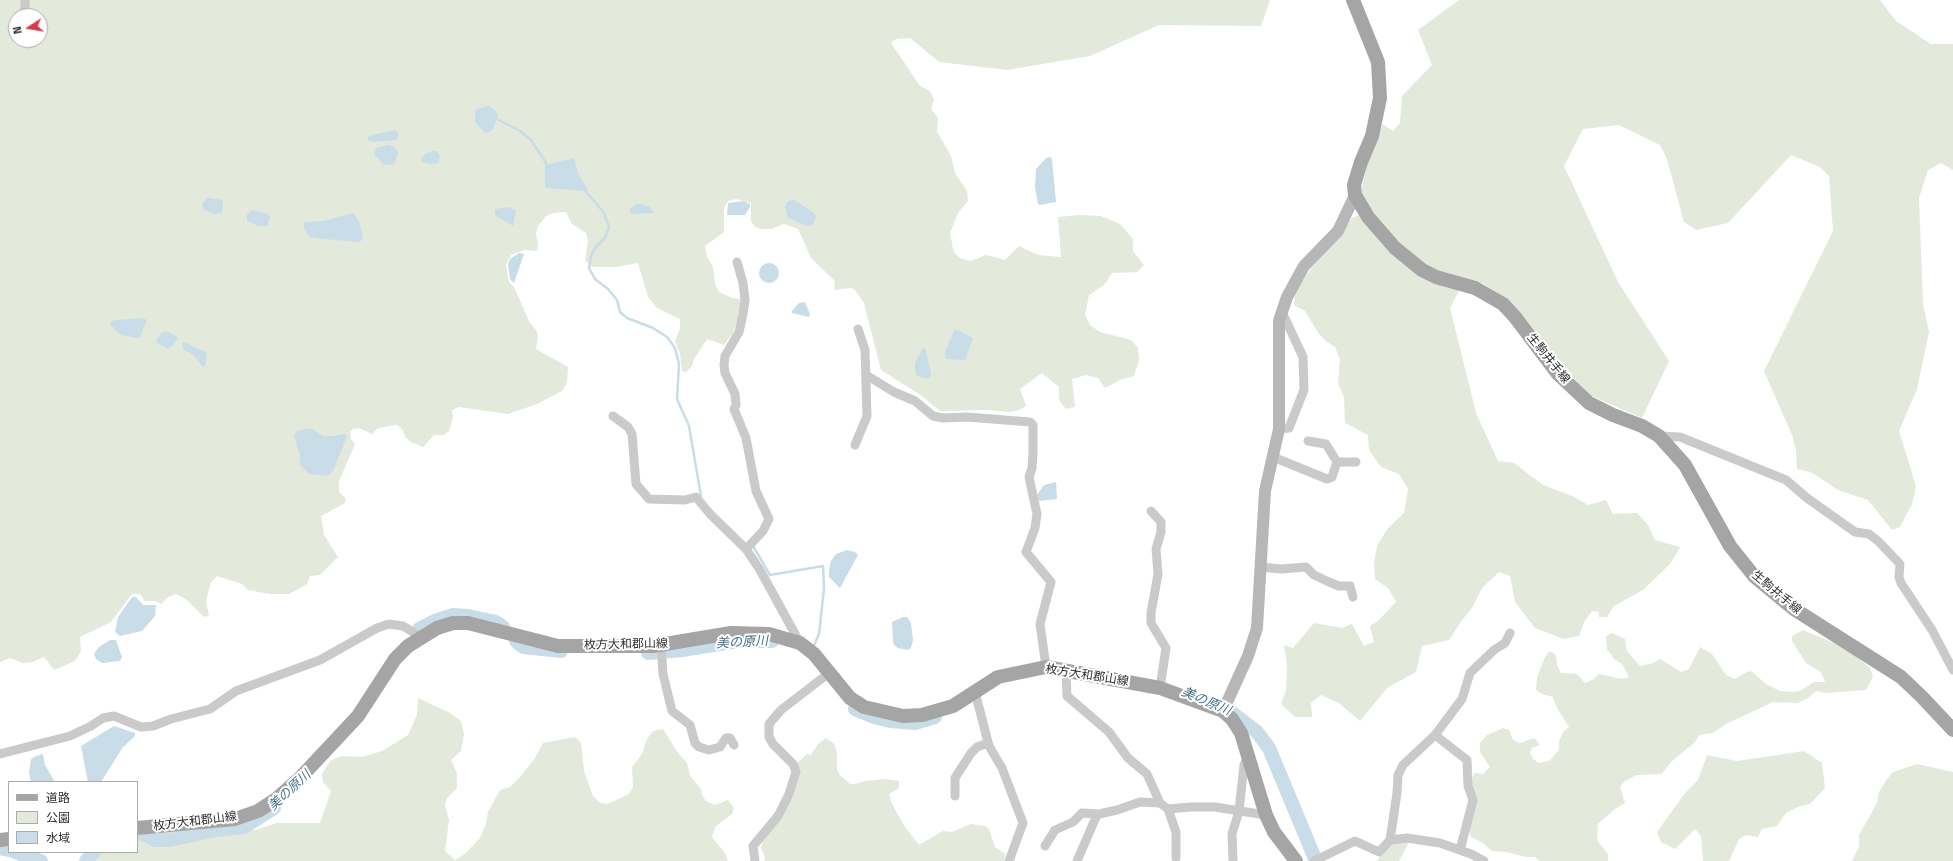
<!DOCTYPE html>
<html>
<head>
<meta charset="utf-8">
<style>
  body { margin:0 }
  #map { position:relative; width:1953px; height:861px; overflow:hidden; background:#fff; font-family:"Titillium Web","Noto Sans JP",sans-serif }
  canvas { display:block }
  .legend { position:absolute; left:8px; top:781px; width:130px; height:72px; box-sizing:border-box; background:#fff; border:1px solid #ababab; margin:0; padding:5px 7px; list-style:none; font-size:12px; color:#2d2d2d }
  .legend li { display:flex; align-items:center; gap:8px; height:20px }
  .legend b { width:20px; border:1px solid #ababab }
  .north { position:absolute; left:8px; top:8px; width:40px; height:40px; box-sizing:border-box; background:#fff; border:1px solid #ababab; border-radius:50%; rotate:258deg; font-size:11px; font-weight:700; line-height:16px; text-align:center; color:#2d2d2d }
  .north::after { content:''; display:block; margin:auto; width:14px; height:18px; background:#d93a4a; clip-path:polygon(50% 0,100% 100%,50% 72%,0 100%) }
</style>
</head>
<body>
<div id="map">
<canvas width="1953" height="861"></canvas>
<ul class="legend">
<li><b style="height:5px;background:#a5a5a5"></b>道路</li>
<li><b style="height:11px;background:#e3e9db"></b>公園</li>
<li><b style="height:11px;background:#c8dde8"></b>水域</li>
</ul>
<div class="north">N</div>
</div>
<script>
const c = document.querySelector('canvas').getContext('2d');
c.lineJoin = 'round';
function fill(path, color) {
  c.fillStyle = color;
  c.fill(path, 'evenodd');
}
function toPath(rows) {
  const path = new Path2D();
  for (const r of rows) {
    if (r.length === 3) {
      path.moveTo(r[0] + r[2], r[1]);
      path.arc(r[0], r[1], r[2], 0, 2 * Math.PI);
      continue;
    }
    path.moveTo(r[0], r[1]);
    for (let i = 2; i < r.length; i += 2) path.lineTo(r[i], r[i + 1]);
  }
  return path;
}
function stroke(path, color, width, dash) {
  c.strokeStyle = color;
  c.lineWidth = width;
  c.lineCap = dash ? 'butt' : 'round';
  c.setLineDash(dash || []);
  c.stroke(path);
}
function write(font, color, halo, rows, align = 'center') {
  c.font = font + ' "Titillium Web","Noto Sans JP",sans-serif';
  c.lineWidth = 4;
  c.setLineDash([]);
  c.textBaseline = 'middle';
  c.strokeStyle = halo;
  c.fillStyle = color;
  for (const [text, x, y, turn = 0] of rows) {
    c.save();
    c.translate(x, y);
    c.rotate((+turn || 0) * Math.PI / 180);
    c.textAlign = isNaN(turn) ? turn : align;
    if (halo) c.strokeText(text, 0, 0);
    c.fillText(text, 0, 0);
    c.restore();
  }
}
fill(toPath([
  [0,0,1270,0,1261,26,1159,25,1090,56,1007,70,939,62,910,38,896,39,891,43,920,86,930,91,934,100,931,109,938,118,937,131,951,156,955,173,967,191,968,201,958,213,950,233,954,253,962,259,971,261,986,255,1005,260,1019,246,1038,255,1061,257,1058,217,1081,215,1101,216,1120,224,1133,239,1133,251,1144,265,1137,272,1112,273,1105,284,1089,295,1085,315,1090,325,1100,332,1131,340,1138,348,1139,360,1134,376,1122,379,1105,388,1098,378,1086,375,1072,379,1075,407,1066,409,1059,400,1059,387,1042,373,1020,389,1026,406,1019,410,1010,412,988,410,940,411,922,396,881,370,864,303,855,290,851,288,834,290,835,281,811,258,798,229,784,224,771,229,760,229,755,227,751,221,751,203,736,199,728,201,724,208,724,232,705,246,707,257,713,267,715,284,719,292,732,298,741,299,738,317,733,333,724,345,707,339,694,359,692,366,686,372,682,371,680,354,675,341,680,329,680,319,657,308,648,297,638,263,617,267,592,267,585,260,588,241,586,233,572,224,566,212,553,213,546,216,538,226,536,234,538,244,537,251,524,250,511,255,506,265,509,282,514,287,530,323,536,330,538,336,536,349,568,367,567,383,562,391,537,404,508,414,459,407,452,410,453,418,449,431,443,435,434,435,423,447,411,442,405,437,403,430,397,425,378,428,372,434,359,428,353,429,350,432,351,439,355,444,353,449,339,481,339,492,346,499,345,503,321,516,324,535,338,557,320,575,310,576,307,584,289,594,270,594,248,590,242,584,217,576,211,582,206,601,209,616,204,617,187,600,176,594,168,597,161,604,156,601,145,601,140,594,132,594,111,622,80,637,81,651,75,661,54,670,44,657,33,662,23,663,10,658,0,662],
  [16,16,40,16,40,40,16,40],
  [1459,0,1880,0,1896,21,1931,44,1953,44,1953,170,1941,163,1928,170,1919,198,1923,304,1929,332,1917,389,1899,431,1916,486,1912,504,1900,527,1892,530,1868,500,1838,490,1811,472,1797,469,1796,450,1792,435,1764,371,1833,231,1829,176,1820,167,1791,155,1728,223,1696,230,1684,222,1667,159,1660,145,1619,125,1583,129,1564,166,1618,282,1669,361,1642,418,1585,393,1538,342,1504,297,1482,283,1463,283,1450,308,1476,413,1498,461,1514,463,1543,485,1572,496,1588,505,1606,500,1613,514,1637,513,1648,525,1655,540,1680,547,1671,563,1643,590,1614,606,1607,617,1599,617,1599,612,1592,611,1584,622,1579,636,1564,639,1535,628,1515,602,1510,576,1499,572,1482,588,1472,608,1462,620,1449,640,1422,646,1416,672,1387,688,1360,721,1339,703,1321,695,1311,703,1312,717,1295,717,1281,704,1286,690,1287,664,1284,645,1293,648,1314,623,1342,628,1352,624,1364,646,1374,642,1370,626,1378,621,1396,602,1389,589,1375,579,1374,564,1377,546,1388,528,1404,513,1408,489,1399,474,1381,467,1369,450,1368,435,1345,423,1344,397,1338,383,1340,359,1335,347,1327,342,1319,334,1305,311,1294,305,1295,293,1312,267,1338,238,1352,218,1361,215,1362,187,1371,149,1383,124,1393,131,1400,123,1402,96,1432,65,1418,30],
  [1803,630,1848,649,1870,668,1873,677,1866,690,1826,693,1816,691,1808,698,1797,703,1773,702,1726,724,1713,733,1699,735,1695,742,1671,762,1662,774,1636,775,1624,782,1620,787,1625,803,1615,809,1598,824,1597,840,1608,854,1608,861,1540,861,1535,857,1526,857,1507,852,1492,851,1483,843,1471,837,1468,829,1472,778,1475,773,1483,774,1490,767,1480,752,1480,743,1487,735,1503,728,1509,730,1513,740,1520,743,1534,738,1540,745,1532,748,1530,753,1533,759,1539,763,1549,761,1559,750,1559,741,1563,732,1569,727,1557,708,1553,697,1542,694,1536,690,1537,677,1545,657,1550,651,1556,655,1557,665,1561,673,1577,674,1585,683,1592,680,1599,674,1622,679,1629,677,1622,664,1615,660,1607,649,1606,636,1612,633,1625,639,1627,651,1640,666,1653,663,1660,659,1681,672,1689,669,1700,647,1712,654,1726,675,1735,679,1745,673,1751,671,1766,684,1780,691,1792,692,1800,691,1814,682,1825,682,1821,672,1806,663,1792,641,1792,636],
  [418,698,450,713,461,721,464,734,461,751,451,760,457,773,457,788,447,798,445,805,449,820,445,851,455,860,465,854,480,838,486,824,488,812,500,790,510,787,521,776,535,758,543,743,575,737,581,743,584,771,593,796,600,803,608,804,629,794,633,787,632,767,642,754,647,739,653,731,663,729,678,753,687,763,690,776,701,789,702,795,706,801,715,805,728,800,734,808,732,814,715,827,712,837,725,853,728,861,89,861,94,852,137,852,137,831,171,832,225,827,255,830,277,823,320,823,331,791,323,782,322,774,330,761,341,756,362,757,382,751,408,735,417,715],
  [826,738,834,744,837,752,837,770,840,775,850,784,855,784,865,781,884,779,899,781,899,788,889,794,892,804,905,827,919,845,943,831,952,832,971,824,985,826,989,829,995,847,1005,854,1004,861,764,861,765,857,761,848,764,838,774,827,797,763,807,754,811,755,818,744],
  [1804,751,1822,763,1825,788,1810,804,1798,807,1786,813,1777,826,1762,829,1758,837,1746,835,1739,839,1729,861,1703,861,1701,836,1695,829,1675,849,1661,842,1657,832,1685,793,1698,780,1707,755,1737,761],
  [1917,764,1953,772,1953,861,1852,861,1859,847,1859,835,1877,803,1879,792,1887,779,1893,772],
  [1409,842,1399,861,1377,861,1388,846,1392,843]
]), '#e3e9db');
fill(toPath([
  [489,106,497,112,498,116,492,131,485,133,475,122,475,114,477,109],
  [395,130,399,134,396,140,374,142,368,140,367,138,371,135],
  [388,145,395,147,398,153,395,163,390,165,383,164,374,154,376,148],
  [434,151,437,151,440,157,438,163,429,164,422,162,421,159,426,153],
  [1050,157,1052,159,1056,202,1040,205,1038,204,1035,187,1036,169,1046,158],
  [574,158,578,173,587,188,586,191,545,188,545,165],
  [207,198,223,200,222,213,214,214,204,210,202,204],
  [794,200,814,213,816,218,812,225,807,226,788,218,785,207,788,201],
  [744,201,750,204,750,207,745,215,727,215,728,203],
  [636,204,641,204,650,207,654,213,632,214,629,210],
  [509,207,516,210,513,226,495,215,495,209],
  [252,210,268,214,270,217,267,226,258,226,247,221,247,214],
  [353,213,359,221,363,238,361,241,357,242,314,238,309,236,304,228,304,223,306,222,324,221],
  [519,253,524,254,514,283,510,279,508,264,510,259],
  [769,273,10],
  [805,302,810,314,809,317,792,313,792,311,799,303],
  [142,318,147,320,140,337,137,338,121,335,110,325,111,321,118,320],
  [955,329,973,338,965,360,946,359,945,352],
  [166,331,178,337,175,343,168,349,156,342,160,334],
  [184,342,207,353,205,366,203,367,193,355,183,349,182,344],
  [923,348,925,348,931,373,931,377,926,379,916,375,915,370,915,363],
  [310,428,323,436,333,436,345,434,347,436,333,471,328,476,310,474,300,465,300,455,294,436,297,431],
  [1056,482,1057,499,1038,501,1037,495,1044,485],
  [847,550,855,552,858,555,840,588,829,577,829,570,831,561,836,554],
  [132,597,136,597,143,605,156,605,155,616,142,631,120,636,115,632,118,617],
  [903,617,907,617,911,623,913,640,911,648,908,650,898,648,894,645,893,641,892,622],
  [110,640,116,640,122,657,120,661,102,663,96,659,94,654,99,647],
  [114,726,135,733,135,736,123,747,101,782,88,782,81,746],
  [43,754,45,765,55,782,31,782,29,773,31,759,36,756]
]), '#c8dde8');
stroke(toPath([
  [495,118,520,131,531,140,548,166],
  [584,189,604,213,609,227,605,238,595,248,591,256,589,268,595,279,608,289,617,300,620,312,627,318,653,328,667,337,675,348,679,364,677,399,689,426,701,496],
  [753,546,770,575,823,566,824,588,819,634,813,648]
]), '#c8dde8', 2.5);
stroke(toPath([
  [419,629,435,621,453,615,468,616,496,622,503,627],
  [516,641,523,647,561,651],
  [648,653,682,650,738,641,772,641],
  [1226,708,1257,732,1269,748,1316,861],
  [855,709,874,717,890,721,915,723,935,717],
  [137,834,142,833,155,840,170,840,216,830,244,827,274,808],
  [0,848,9,850],
  [15,852,41,861],
  [86,861,94,852]
]), '#c8dde8', 14);
stroke(toPath([
  [25,16,25,0],
  [737,262,743,283,745,300,743,314,739,332,725,356,724,365,725,373,735,394,736,405,734,409,746,438,756,491,769,519,763,531,746,549],
  [866,375,894,392,915,401,933,416,943,418,967,417,1030,422,1033,425,1033,453,1032,468,1029,477,1037,514,1035,528,1026,552,1051,582,1040,624,1046,667],
  [613,416,628,427,632,434,636,484,649,499,685,500,696,497,710,514,746,549,760,570,800,643],
  [1279,429,1289,428,1304,390,1303,357,1282,312],
  [1659,436,1680,437,1786,480,1807,498,1855,532,1869,534,1878,541,1900,564,1899,577,1901,583,1932,630,1953,670],
  [1308,441,1326,444,1337,462],
  [855,445,867,416,865,350,858,329],
  [1273,457,1327,479,1332,477,1337,462,1356,462],
  [1151,511,1161,522,1161,532,1156,549,1158,574,1151,613,1151,623,1166,648,1160,688],
  [1260,567,1281,569,1306,567,1314,575,1329,582,1339,586,1350,586,1353,597],
  [661,645,663,674,672,711,690,725,695,743,699,747,709,750,720,747,726,738,730,738,734,745],
  [1066,671,1067,696,1109,732,1128,758,1147,774,1160,803,1168,809,1191,807,1215,807,1266,815],
  [975,692,989,746,1002,768,1023,823,1009,861],
  [1435,735,1467,760,1468,786,1473,800,1460,850],
  [0,754,70,736,91,726,103,718,114,716,141,727,153,726,171,719,210,709,236,691,320,660,377,628,389,624,403,626,421,637],
  [955,796,955,778,971,753,977,747,988,743],
  [1168,809,1176,832,1176,858],
  [1390,840,1407,838,1440,843,1471,854,1484,861],
  [1045,846,1055,830,1073,822,1082,813,1099,814],
  [755,861,753,846,778,816,789,794,796,772,793,764,773,744,769,737,769,724,781,710,829,673],
  [1077,861,1096,817,1099,814,1117,810,1140,802,1160,803],
  [1233,861,1232,834,1239,811,1244,765,1248,756],
  [1314,861,1355,841,1379,852,1390,840,1397,793,1398,775,1403,765,1435,735,1462,699,1470,673,1494,650,1505,643,1510,633]
]), '#cacaca', 9);
stroke(toPath([
  [1223,711,1248,656,1257,628,1265,491,1279,429,1279,321,1287,297,1304,266,1338,231,1355,195]
]), '#b7b7b7', 12);
stroke(toPath([
  [1353,0,1378,62,1380,98,1372,136,1361,162,1354,185,1355,195,1368,217,1395,248,1422,270,1436,277,1475,288,1503,304,1515,317,1558,374,1589,403,1613,415,1642,426,1659,436,1685,465,1730,546,1754,576,1794,609,1901,677,1922,697,1953,730],
  [137,828,235,819,258,811,275,800,299,779,358,716,395,659,408,646,437,628,453,623,468,623,558,646,653,646,731,633,769,634,800,643,814,654,850,698,864,707,903,716,922,715,953,706,998,677,1046,667,1160,688,1223,711,1232,719,1241,733,1266,815,1274,832,1296,861],
  [0,840,9,839]
]), '#a5a5a5', 14);
write('12px', '#2d2d2d', '#fff', [
  ["生駒井手線",1548,359,51],
  ["生駒井手線",1776,593,40],
  ["枚方大和郡山線",626,645,-1],
  ["枚方大和郡山線",1087,676,9],
  ["枚方大和郡山線",195,822,-7]
]);
write('italic 13px', '#416f89', '#fff', [
  ["美の原川",742,643,-3],
  ["美の原川",1206,702,23],
  ["美の原川",290,791,-43]
]);
</script>
</body>
</html>
